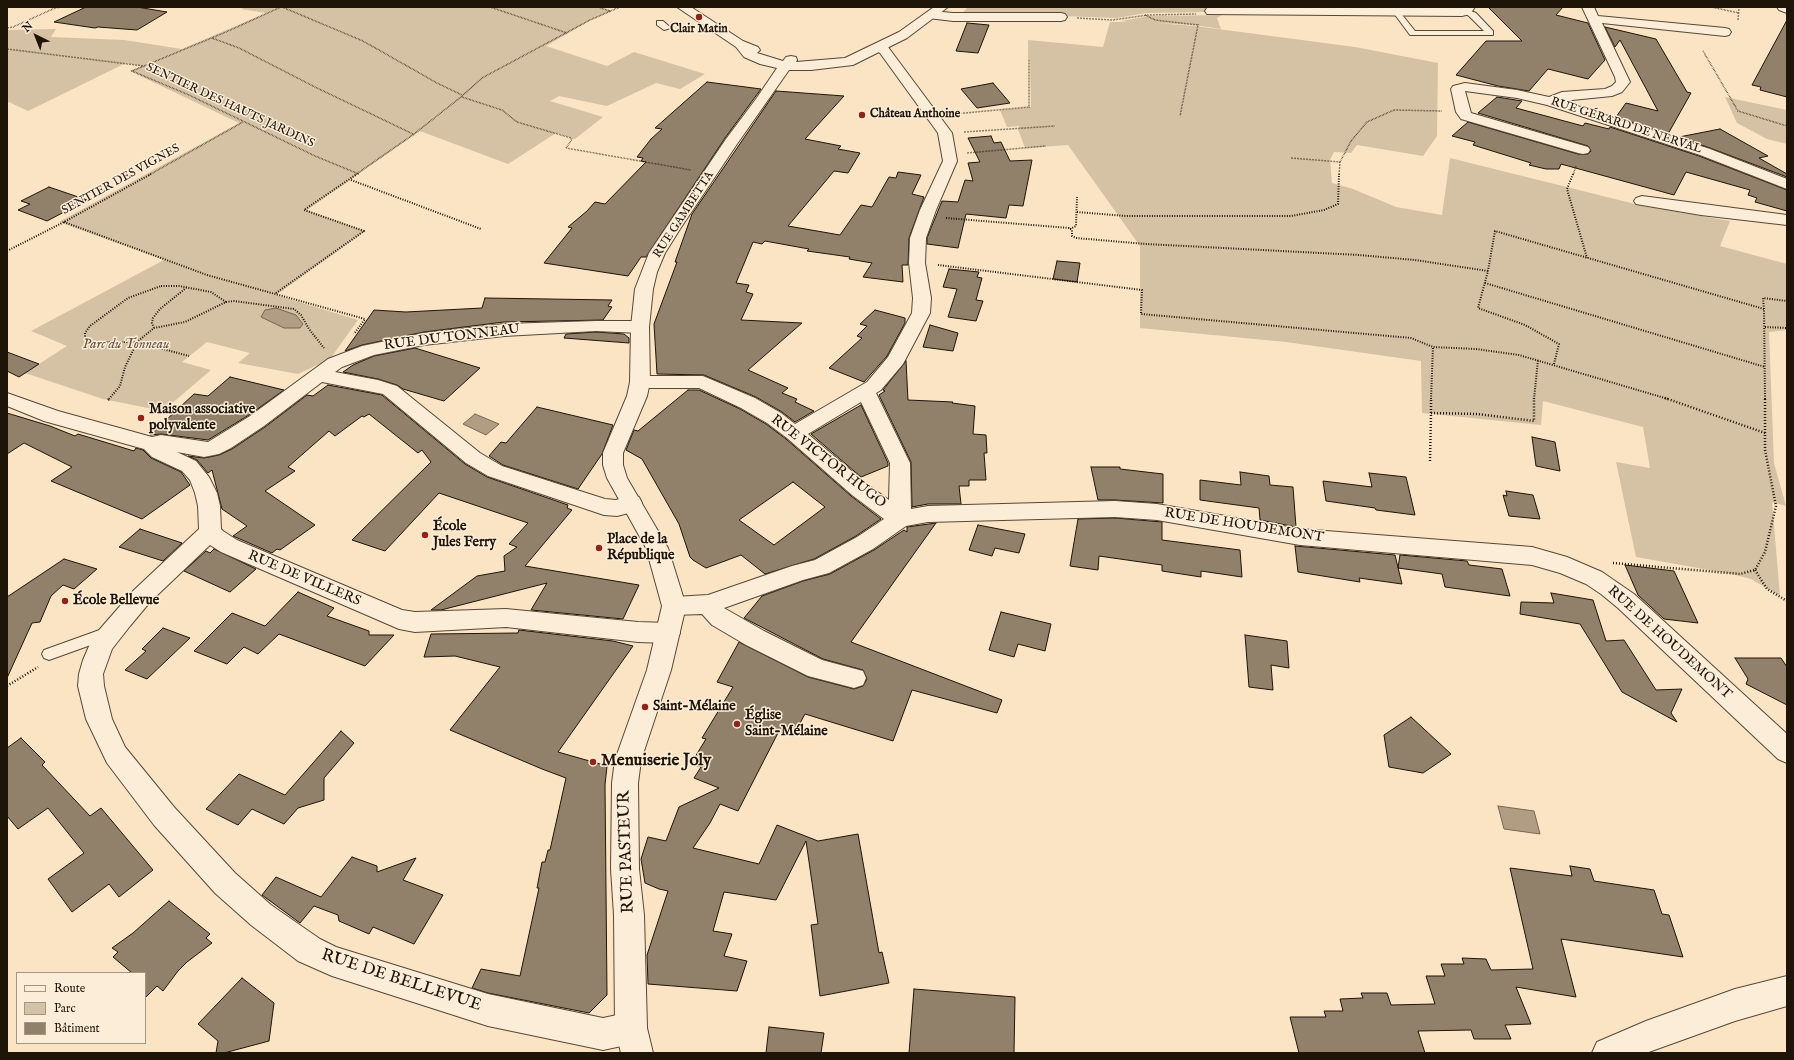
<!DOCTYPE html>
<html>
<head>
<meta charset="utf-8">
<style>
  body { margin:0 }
  #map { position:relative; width:1794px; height:1060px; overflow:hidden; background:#fae4c4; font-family:"IM FELL English",serif }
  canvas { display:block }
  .frame { position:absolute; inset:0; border:8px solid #1f1408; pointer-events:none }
  .legend { position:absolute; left:16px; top:972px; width:130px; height:72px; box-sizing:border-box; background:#fcedd9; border:1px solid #a49685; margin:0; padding:5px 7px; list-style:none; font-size:12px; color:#1f1408 }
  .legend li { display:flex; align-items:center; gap:8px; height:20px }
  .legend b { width:20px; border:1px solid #a49685 }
  .north { position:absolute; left:16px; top:16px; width:40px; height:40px; -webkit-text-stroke:3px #fcedd9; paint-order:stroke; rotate:317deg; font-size:11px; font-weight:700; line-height:16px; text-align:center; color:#1f1408 }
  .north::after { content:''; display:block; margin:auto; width:14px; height:18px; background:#1f1408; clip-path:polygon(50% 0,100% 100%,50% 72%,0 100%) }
</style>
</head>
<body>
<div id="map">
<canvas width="1794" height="1060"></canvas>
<div class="frame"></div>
<ul class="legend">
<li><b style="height:5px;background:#fcedd9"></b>Route</li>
<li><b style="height:11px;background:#d5c1a4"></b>Parc</li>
<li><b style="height:11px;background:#91806a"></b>Bâtiment</li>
</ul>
<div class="north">N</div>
</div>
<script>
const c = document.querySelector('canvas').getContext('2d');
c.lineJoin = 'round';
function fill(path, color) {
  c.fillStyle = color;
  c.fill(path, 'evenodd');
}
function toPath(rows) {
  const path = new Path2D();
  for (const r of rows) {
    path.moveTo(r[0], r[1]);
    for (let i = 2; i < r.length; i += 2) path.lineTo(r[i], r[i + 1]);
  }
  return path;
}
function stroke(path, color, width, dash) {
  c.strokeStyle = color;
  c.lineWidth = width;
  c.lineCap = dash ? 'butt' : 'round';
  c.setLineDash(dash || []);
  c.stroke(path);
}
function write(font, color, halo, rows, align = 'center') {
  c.font = font + ' "IM FELL English",serif';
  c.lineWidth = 3;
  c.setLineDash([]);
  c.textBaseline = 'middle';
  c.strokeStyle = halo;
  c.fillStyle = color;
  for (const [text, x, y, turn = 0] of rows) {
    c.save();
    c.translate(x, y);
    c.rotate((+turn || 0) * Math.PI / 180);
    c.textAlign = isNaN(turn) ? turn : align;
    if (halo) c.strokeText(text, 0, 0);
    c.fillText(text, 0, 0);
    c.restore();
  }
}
fill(toPath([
  [246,7,599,7,612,11,591,20,546,46,607,66,634,52,705,74,680,89,656,83,607,106,559,96,550,101,603,117,575,139,556,133,508,164,420,131,307,210,366,231,276,295,358,320,330,359,298,374,238,363,250,353,207,342,182,362,211,370,163,411,103,399,25,373,67,346,31,331,164,260,59,222,239,123,130,71,141,66,126,63,28,111,9,102,7,103,7,30,56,29,51,37,124,40,182,49,266,13,241,9],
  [968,7,1204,7,1207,12,1146,13,1116,18,1061,16,959,16],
  [1222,15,1217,18,1221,29,1195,25,1156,23,1195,26,1355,47,1438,63,1437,136,1423,156,1357,145,1351,153,1334,152,1330,160,1332,183,1353,189,1396,207,1442,215,1450,158,1643,206,1730,221,1720,246,1787,264,1787,330,1769,332,1774,463,1786,506,1772,502,1780,596,1751,579,1732,574,1636,557,1616,462,1650,468,1643,427,1543,401,1541,425,1422,413,1421,361,1286,342,1140,328,1140,246,1068,145,1025,148,1018,129,1020,129,1019,126,1007,127,1000,110,1031,107,1030,60,1028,60,1028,40,1103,47,1110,22,1128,22,1121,21,1150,16],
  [1725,97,1787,110,1787,144,1767,139,1737,123]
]), '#d5c1a4');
const water = toPath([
  [276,308,296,315,303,324,300,328,284,328,261,317,265,310,276,308],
  [475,414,499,424,486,435,463,424,475,414],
  [1498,806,1534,811,1540,834,1504,829,1498,806]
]);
fill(water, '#b09d84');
stroke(water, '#766652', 1);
const building = toPath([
  [86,7,137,7,167,12,137,30,98,27,95,28,54,22,86,7],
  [1488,7,1563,7,1556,15,1588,23,1605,60,1588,79,1548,69,1529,91,1498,86,1456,75,1486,41,1522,41,1488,7],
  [1787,20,1787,97,1760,90,1761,87,1752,85,1787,20],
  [967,23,989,25,978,53,956,51,967,23],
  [1605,27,1656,39,1687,92,1691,93,1668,134,1616,117,1626,103,1658,111,1620,40,1615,47,1605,27],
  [707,82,761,89,725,138,646,257,641,257,628,276,544,263,572,228,568,227,587,211,595,202,605,204,646,162,641,161,643,158,637,157,651,139,662,129,655,128,707,82],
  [993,83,1010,103,977,108,961,89,993,83],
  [776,91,844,96,805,139,841,146,838,149,860,153,848,173,834,171,788,226,840,235,861,205,872,207,889,177,896,178,898,172,921,175,912,194,924,197,909,238,908,265,902,265,903,282,863,277,872,263,849,259,850,257,807,251,809,249,765,241,762,244,753,242,736,283,749,285,746,292,753,294,741,320,802,323,748,370,788,388,782,393,797,399,795,402,814,411,795,422,782,412,756,397,704,375,657,374,654,324,677,262,675,262,692,214,776,91],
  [1497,97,1522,101,1516,108,1583,126,1585,123,1609,129,1610,127,1699,156,1787,190,1787,211,1755,202,1757,198,1748,195,1750,190,1686,172,1674,195,1561,164,1559,169,1546,169,1529,165,1531,163,1473,145,1475,142,1452,136,1468,122,1578,154,1588,154,1591,151,1588,146,1478,113,1497,97],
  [1720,129,1768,156,1759,158,1787,174,1787,177,1710,148,1679,137,1720,129],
  [991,136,994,143,1001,142,1010,161,1032,160,1023,206,1009,205,1006,218,966,214,958,248,927,244,927,238,942,201,958,202,965,180,973,181,968,163,980,162,968,138,991,136],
  [49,187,87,200,47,221,18,210,30,204,21,201,49,187],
  [1057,261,1080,263,1077,282,1053,279,1057,261],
  [949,269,979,272,977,277,982,278,976,300,983,301,976,321,948,317,957,289,943,287,949,269],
  [485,298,612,300,608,306,612,307,603,320,504,322,424,332,362,345,345,351,374,310,406,312,482,308,485,298],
  [875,310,905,318,905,323,887,356,864,382,829,368,862,338,857,336,867,326,860,324,875,310],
  [930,325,958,333,953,351,923,347,930,325],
  [596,332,624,334,629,338,629,343,564,338,566,334,596,332],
  [415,348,480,368,444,401,403,389,397,385,378,379,343,372,353,365,374,356,415,348],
  [7,352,39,364,19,377,7,371,7,352],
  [906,361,908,400,953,402,952,403,975,406,973,434,986,435,987,453,984,453,986,480,969,480,969,486,959,486,961,504,928,504,912,507,911,462,879,395,885,391,883,390,906,361],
  [230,377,284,390,249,415,208,440,161,434,150,435,194,394,208,396,230,377],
  [328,385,382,395,465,464,487,477,568,505,567,508,572,510,525,566,639,585,623,619,531,610,547,583,441,610,431,610,477,576,505,571,504,556,517,547,509,544,528,523,439,493,385,551,352,540,431,462,422,450,418,453,369,414,364,417,362,416,335,436,329,431,288,467,295,471,265,491,315,525,280,550,277,549,272,553,233,536,247,526,222,509,212,470,208,473,197,460,188,456,204,458,219,455,232,449,265,427,307,395,313,396,328,385],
  [688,390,699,390,740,409,766,424,786,439,851,496,881,519,856,536,814,559,765,574,741,555,706,568,693,560,690,557,679,524,642,459,626,450,634,430,638,431,688,390],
  [793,482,825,507,774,545,739,520,793,482],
  [861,405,888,463,888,466,861,477,811,434,861,405],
  [537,407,613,425,602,454,578,489,503,465,489,456,501,442,506,443,537,407],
  [7,413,50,426,75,436,78,434,134,451,136,448,143,450,151,458,181,472,190,485,142,519,51,481,72,467,24,443,7,454,7,413],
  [1532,437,1555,442,1560,471,1536,466,1532,437],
  [1091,467,1120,467,1120,469,1163,474,1163,503,1115,500,1098,500,1091,467],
  [1240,472,1269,476,1270,485,1293,487,1296,527,1260,520,1259,508,1200,500,1200,480,1241,485,1240,472],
  [1369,473,1406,477,1415,515,1376,510,1375,508,1326,501,1323,481,1372,487,1369,473],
  [1506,491,1533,495,1540,519,1509,516,1503,495,1507,496,1506,491],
  [1115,518,1162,522,1162,540,1240,550,1242,577,1201,571,1201,577,1162,571,1162,565,1099,556,1098,570,1070,566,1078,519,1115,518],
  [936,523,851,642,1002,700,997,713,912,690,893,741,805,714,793,736,779,731,738,811,720,804,710,823,693,848,759,864,777,825,818,841,858,834,879,953,882,952,889,983,820,996,811,925,818,924,806,841,776,900,724,892,713,931,732,934,724,956,747,961,737,991,648,984,647,955,668,891,659,889,645,883,641,859,648,837,666,841,679,807,719,788,694,778,701,767,694,765,698,758,695,757,706,739,702,738,733,687,717,682,739,642,808,677,854,689,863,686,867,679,863,670,823,659,744,618,762,596,803,581,830,574,874,550,904,530,907,532,907,527,936,523],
  [978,525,1025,534,1019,553,995,548,992,556,969,550,978,525],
  [140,529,182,543,163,561,119,547,140,529],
  [1295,546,1395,555,1402,584,1359,578,1360,582,1298,572,1295,546],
  [214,549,256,569,230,592,184,571,206,551,210,553,214,549],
  [1400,555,1467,561,1469,565,1502,569,1510,596,1445,587,1442,574,1398,568,1400,555],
  [64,559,97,569,74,589,63,585,51,596,40,622,32,623,7,678,7,597,64,559],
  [1625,565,1674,571,1698,623,1664,619,1638,595,1625,565],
  [298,592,334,608,327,616,369,631,369,635,394,635,365,666,279,634,258,654,244,647,227,664,194,651,232,613,265,626,298,592],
  [1551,593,1593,600,1606,641,1624,640,1656,690,1682,689,1671,713,1677,722,1622,692,1580,624,1520,614,1521,602,1554,603,1551,593],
  [1001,612,1051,624,1045,651,1018,644,1014,657,989,650,1001,612],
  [163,628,190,638,147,679,125,670,146,651,142,649,163,628],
  [519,630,613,641,633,646,558,752,607,766,605,785,607,995,589,1013,488,993,472,988,481,969,520,976,539,888,537,888,542,862,545,862,548,850,550,850,566,778,542,769,450,730,500,667,455,656,424,657,431,634,518,633,519,630],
  [1245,635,1287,641,1289,668,1271,665,1273,690,1249,687,1245,635],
  [1735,658,1781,658,1787,667,1787,705,1746,684,1748,679,1735,658],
  [1411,717,1451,754,1423,773,1389,767,1384,735,1411,717],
  [341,731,354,743,324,778,324,800,298,808,284,824,252,809,238,825,206,809,239,774,285,795,341,731],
  [21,738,45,762,42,765,90,816,101,808,153,870,119,897,109,884,72,912,48,879,84,853,48,808,18,829,7,816,7,748,21,738],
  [352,857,377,866,377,872,416,858,403,880,443,895,414,944,373,927,369,934,339,921,338,915,314,906,300,923,262,895,276,877,321,897,352,857],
  [1570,866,1590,869,1594,881,1654,890,1662,914,1669,915,1683,957,1561,939,1576,997,1516,987,1531,1024,1505,1025,1511,1039,1474,1039,1471,1030,1418,1031,1425,1053,1299,1053,1290,1017,1326,1017,1324,1011,1343,1011,1340,999,1363,998,1361,993,1387,993,1391,1005,1435,1004,1426,976,1445,976,1441,964,1464,964,1462,958,1486,959,1491,970,1533,969,1510,868,1572,876,1570,866],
  [169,901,210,934,206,938,212,943,187,962,178,971,163,991,157,986,145,998,145,973,132,973,113,957,118,952,112,948,133,933,169,901],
  [242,978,274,1003,269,1041,224,1053,216,1053,218,1041,198,1024,242,978],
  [914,989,1015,997,1014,1053,909,1053,914,989],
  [769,1027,824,1033,821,1053,766,1053,769,1027]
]);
fill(building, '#91806a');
stroke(building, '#1f1408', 1);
const service = toPath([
  [1464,10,1468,10,1476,13,1493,31,1493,35,1410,35,1393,12,1399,11,1415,31,1484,31,1470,17,1464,12,1464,10],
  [657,21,663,21,671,28,664,30,657,25,657,21],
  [108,627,113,629,115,633,113,637,49,660,44,658,42,654,44,650,108,627]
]);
const minor = toPath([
  [1211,7,1462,8,1463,7,1475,7,1470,14,1462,16,1207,14,1205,11,1207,8,1211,7],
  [1582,7,1594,7,1598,16,1725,28,1729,29,1731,32,1729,35,1725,36,1602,23,1630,82,1622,92,1612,96,1562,101,1710,149,1787,179,1787,189,1700,155,1547,105,1517,98,1465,91,1471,113,1588,147,1590,150,1588,153,1583,154,1578,153,1461,119,1456,112,1451,89,1453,86,1465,83,1517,90,1549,97,1562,92,1605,89,1612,86,1616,82,1615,77,1582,7],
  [1777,7,1787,7,1787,13,1779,10,1777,7],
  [932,11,953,13,1061,13,1065,14,1067,17,1065,20,1061,21,953,21,928,18,926,15,928,12,932,11],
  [879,44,888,47,952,133,957,161,936,210,926,238,925,263,931,298,930,313,903,364,881,390,876,393,910,463,911,509,928,506,1115,501,1157,504,1300,529,1532,547,1567,557,1602,572,1634,594,1787,734,1787,763,1778,759,1618,608,1601,594,1586,584,1560,573,1532,565,1300,545,1157,520,1115,517,928,522,906,526,873,549,829,573,803,580,724,608,764,631,822,660,863,671,866,678,863,685,854,688,808,676,746,645,712,625,702,614,674,615,666,613,662,606,666,599,674,597,708,595,792,566,815,560,857,537,884,519,852,495,787,438,767,423,741,408,699,388,640,388,633,386,630,382,633,378,640,376,703,376,755,398,781,413,795,424,867,382,888,357,912,313,913,298,909,263,910,238,920,210,943,161,938,133,880,53,873,48,875,45,879,44],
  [861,402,890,463,889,500,868,485,808,434,861,402],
  [1642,196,1787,215,1787,225,1701,215,1636,204,1634,201,1636,198,1642,196],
  [596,321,640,321,646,323,649,327,646,331,640,333,596,331,504,336,424,345,374,355,342,367,335,372,378,380,397,386,480,453,502,466,605,499,616,500,631,495,639,497,642,503,639,509,625,514,617,516,604,515,488,476,466,463,383,394,322,382,264,426,231,448,219,454,204,457,177,452,196,461,209,477,217,493,220,506,221,529,223,531,237,540,402,610,415,612,506,609,638,622,668,623,676,626,680,633,676,640,668,643,638,642,506,627,415,632,399,629,221,552,210,545,150,602,130,626,112,649,103,674,104,686,112,719,125,747,174,807,235,873,271,905,320,939,336,947,488,994,603,1018,631,1012,642,1017,647,1028,642,1039,631,1044,603,1050,488,1026,332,976,298,961,251,925,215,893,154,825,107,763,86,719,78,686,79,674,83,660,93,637,134,590,199,529,198,506,195,493,190,480,182,471,152,457,144,449,44,421,7,406,7,393,58,411,152,437,161,435,208,442,250,416,328,359,362,346,424,333,504,324,596,321],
  [1787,976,1787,1006,1735,1021,1646,1053,1592,1053,1597,1042,1646,1021,1735,989,1787,976]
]);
const tertiary = toPath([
  [677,7,691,7,743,41,758,47,760,50,757,53,783,61,786,57,791,56,796,57,797,60,796,62,845,58,899,32,934,7,948,7,907,38,853,65,811,70,789,70,737,144,680,229,665,253,657,272,653,289,649,327,650,382,647,396,623,453,623,465,627,478,668,548,686,606,671,670,641,760,638,783,639,869,644,915,647,1028,653,1053,621,1053,615,1028,614,915,611,869,612,783,615,760,647,670,662,606,646,548,607,478,603,465,603,453,627,396,630,382,631,327,635,289,649,253,726,139,756,99,777,68,760,64,744,57,736,47,677,7]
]);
stroke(service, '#564837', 2);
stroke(minor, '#564837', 2);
stroke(tertiary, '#564837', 2);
stroke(toPath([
  [281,7,226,32,132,71,189,95,315,156,359,174],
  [282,7,363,41,437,83,462,95],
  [490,7,567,33],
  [598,7,610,11],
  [1711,7,1739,13],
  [1145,15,1155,20,1198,25,1180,116],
  [1077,18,1112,20,1148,15,1196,14],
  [1738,20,1739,7],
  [7,28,13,27,55,8,63,7],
  [212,38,239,48,315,87,413,134],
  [7,49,144,66],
  [1703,51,1738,111,1787,126],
  [462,97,502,110,517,122,571,138,572,139,566,148,691,170],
  [954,114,1029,107,1029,60],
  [964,132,1055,126],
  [967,153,1046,146],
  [1291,158,1340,162],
  [149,175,243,122],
  [355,175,414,134,461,97,482,78,590,20,620,7],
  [1339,175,1340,162,1351,141,1367,122,1394,110,1442,111],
  [1573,175,1576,166]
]), '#1f1408', 1.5, [0.5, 1]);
stroke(toPath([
  [1573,174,1567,189,1587,258],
  [351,180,481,229],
  [1077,212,1126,216,1291,216,1324,210,1338,204,1339,174],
  [946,218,1069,228,1072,230,1072,236,1076,238,1146,244,1359,255,1415,260,1488,271],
  [64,222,207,275,365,319,354,334],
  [1070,229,1076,226,1077,197],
  [7,251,64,222,151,174],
  [938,265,1142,290,1141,314,1411,338,1433,347,1476,349,1519,355,1668,399],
  [1485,283,1765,367],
  [161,286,179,286,211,292,226,302,185,322,154,328,137,342,91,342,85,338,85,333,90,326,128,298,161,286],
  [276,293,364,231,304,210,357,174],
  [226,302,234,301,294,309,301,315,309,329,324,348],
  [1764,309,1763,298,1787,301],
  [1765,327,1787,328],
  [154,328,152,323,153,318,160,309,186,288],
  [1554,364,1559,344,1525,325,1478,308,1488,271,1495,231,1764,309,1765,399],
  [109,399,120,386,125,367,137,342,189,356],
  [1431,399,1433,347],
  [1534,399,1538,360]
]), '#1f1408', 2, [1, 1.5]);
stroke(toPath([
  [1665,398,1765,433],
  [108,400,110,398],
  [1431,413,1431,398],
  [1430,461,1431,413,1477,414,1534,421,1534,398],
  [1613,563,1740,574,1755,570,1765,552,1776,506,1765,450,1765,398],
  [1755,570,1767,589,1787,601],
  [7,686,38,667]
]), '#1f1408', 2.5, [1, 2]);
fill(service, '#fcedd9');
fill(minor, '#fcedd9');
fill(tertiary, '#fcedd9');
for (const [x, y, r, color] of [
  [699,17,4,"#8f2418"],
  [862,115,4,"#8f2418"],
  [141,418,4,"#8f2418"],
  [425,535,4,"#8f2418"],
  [599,548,4,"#8f2418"],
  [65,601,4,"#8f2418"],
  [645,707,4,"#8f2418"],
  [737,724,4,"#8f2418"],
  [593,762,4,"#8f2418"]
]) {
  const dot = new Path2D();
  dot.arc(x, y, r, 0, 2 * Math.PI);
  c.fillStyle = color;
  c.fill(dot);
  stroke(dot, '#fcedd9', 1.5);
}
write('bold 12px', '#1f1408', '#fcedd9', [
  ["Clair Matin",699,30],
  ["Château Anthoine",870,115,"left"]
]);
write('12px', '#1f1408', '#fcedd9', [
  ["SENTIER DES HAUTS JARDINS",230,106,25],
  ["RUE GÉRARD DE NERVAL",1626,126,18],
  ["SENTIER DES VIGNES",121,180,-29],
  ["RUE GAMBETTA",684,215,-57]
]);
write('14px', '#1f1408', '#fcedd9', [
  ["RUE DU TONNEAU",452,338,-7],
  ["RUE VICTOR HUGO",828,462,38],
  ["RUE DE HOUDEMONT",1244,526,9],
  ["RUE DE VILLERS",304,579,23],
  ["RUE DE HOUDEMONT",1669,643,42]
]);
write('italic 14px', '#5f513f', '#fcedd9', [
  ["Parc du Tonneau",126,345]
]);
write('bold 14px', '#1f1408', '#fcedd9', [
  ["Maison associative",149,410],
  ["polyvalente",149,426],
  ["École",433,527],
  ["Jules Ferry",433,543],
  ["Place de la",607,540],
  ["République",607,556],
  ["École Bellevue",73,601],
  ["Saint-Mélaine",653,707],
  ["Église",745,716],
  ["Saint-Mélaine",745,732]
], 'left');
write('bold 17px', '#1f1408', '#fcedd9', [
  ["Menuiserie Joly",601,762]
], 'left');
write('17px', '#1f1408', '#fcedd9', [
  ["RUE PASTEUR",627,852,-92],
  ["RUE DE BELLEVUE",401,981,18]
]);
</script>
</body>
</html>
